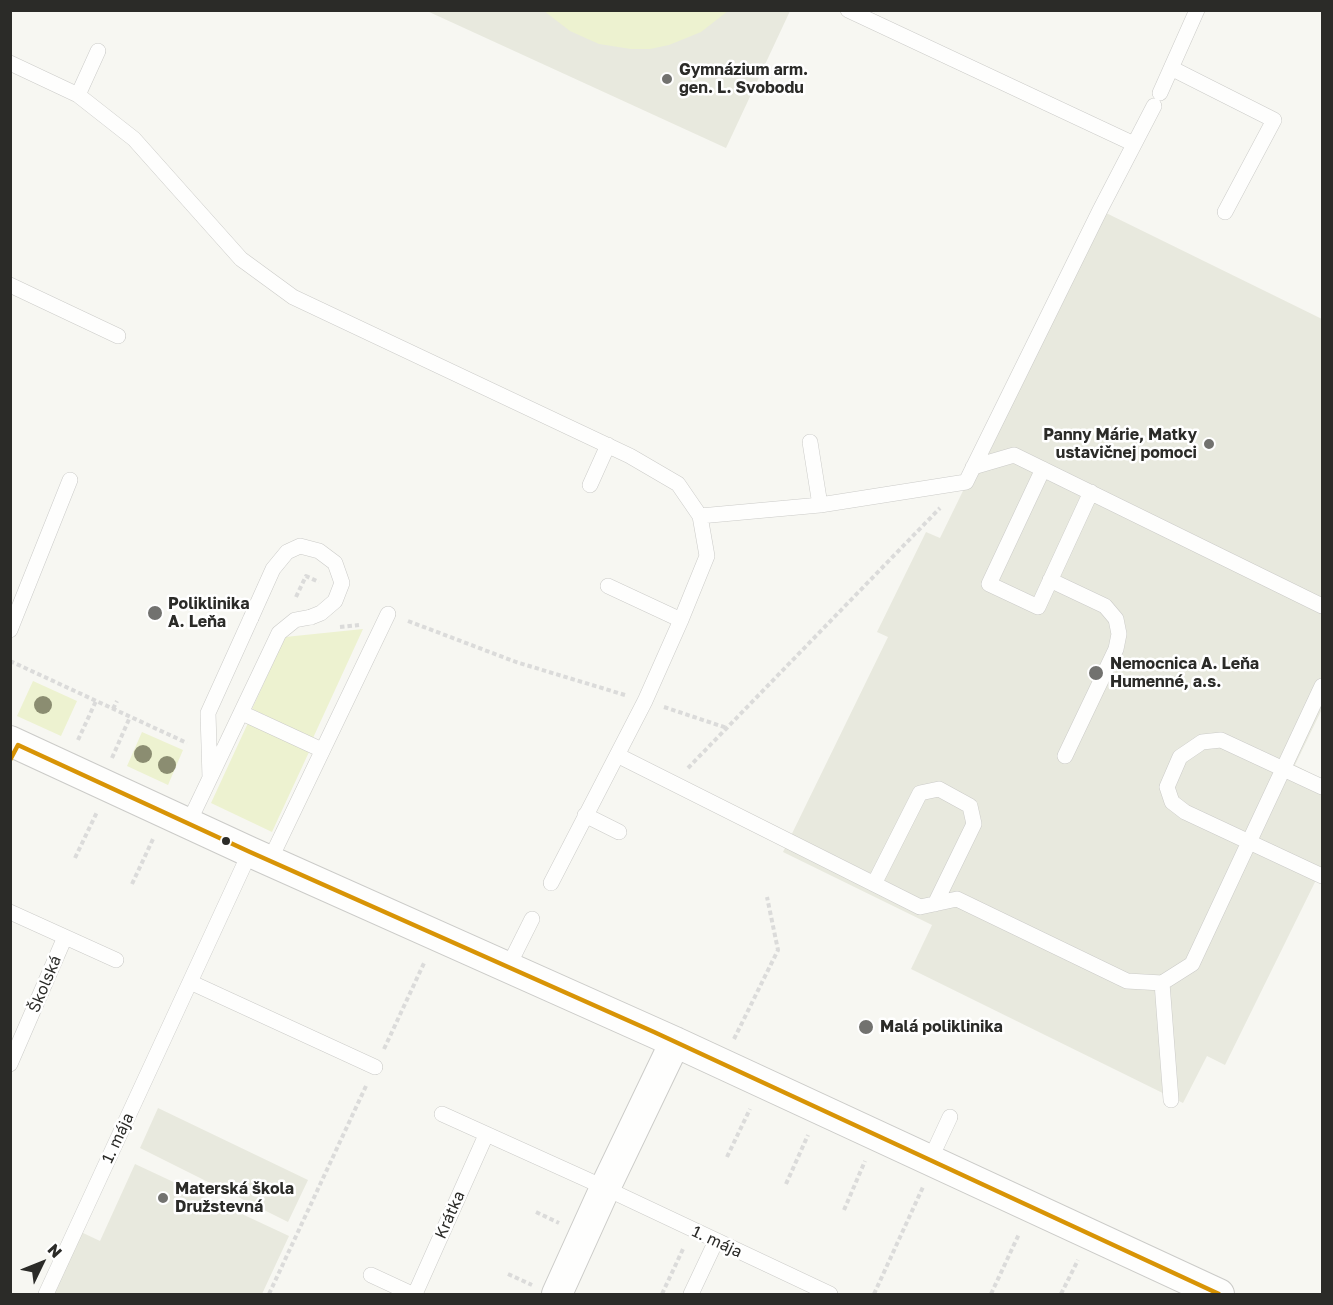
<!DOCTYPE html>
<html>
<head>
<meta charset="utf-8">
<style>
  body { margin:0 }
  #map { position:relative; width:1333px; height:1305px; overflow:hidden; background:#f7f7f2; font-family:"Golos Text",sans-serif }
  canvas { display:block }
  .frame { position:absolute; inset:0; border:12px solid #2b2b28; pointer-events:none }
  .north { position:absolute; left:12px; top:1233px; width:60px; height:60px; -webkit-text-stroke:4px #fff; paint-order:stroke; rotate:47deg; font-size:16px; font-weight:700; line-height:24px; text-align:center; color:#2b2b28 }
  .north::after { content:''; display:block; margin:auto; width:21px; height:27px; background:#2b2b28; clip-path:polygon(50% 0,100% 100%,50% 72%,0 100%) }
</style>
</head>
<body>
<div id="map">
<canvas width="1333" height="1305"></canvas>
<div class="frame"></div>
<div class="north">N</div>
</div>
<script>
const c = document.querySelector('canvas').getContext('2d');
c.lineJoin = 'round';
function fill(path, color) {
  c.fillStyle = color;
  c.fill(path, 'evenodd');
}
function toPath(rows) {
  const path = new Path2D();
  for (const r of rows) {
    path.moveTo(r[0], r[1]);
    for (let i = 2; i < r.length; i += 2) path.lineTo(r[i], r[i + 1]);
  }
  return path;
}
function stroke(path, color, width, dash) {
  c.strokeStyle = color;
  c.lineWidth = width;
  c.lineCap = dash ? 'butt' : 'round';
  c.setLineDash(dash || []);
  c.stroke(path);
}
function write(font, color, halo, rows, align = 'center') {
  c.font = font + ' "Golos Text",sans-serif';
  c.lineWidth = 5;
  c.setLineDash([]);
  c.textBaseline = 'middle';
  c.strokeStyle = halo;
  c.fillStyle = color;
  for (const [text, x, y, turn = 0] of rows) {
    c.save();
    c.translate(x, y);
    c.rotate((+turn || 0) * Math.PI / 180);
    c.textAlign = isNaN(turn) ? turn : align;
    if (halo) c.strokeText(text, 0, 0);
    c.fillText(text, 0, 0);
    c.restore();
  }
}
fill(toPath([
  [427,11,790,11,726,148],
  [1100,210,1322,319,1322,709,1295,765,1322,779,1322,880,1317,878,1225,1065,1207,1056,1183,1103,911,969,932,925,783,852,888,637,877,632,926,532,940,538],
  [158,1108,308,1180,288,1222,140,1148],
  [135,1164,289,1236,262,1294,52,1294,81,1232,100,1241]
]), '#e8e9de');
fill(toPath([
  [544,11,728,11,701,32,669,45,650,49,631,49,599,44,570,31],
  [363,629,313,738,252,709,285,637],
  [33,681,77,701,61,736,17,716],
  [248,723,309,752,272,832,211,803],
  [142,732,183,750,168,785,127,766]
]), '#edf2d0');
const lane = toPath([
  [848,10,1134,144],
  [10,63,78,95,134,139,241,259,293,297,630,456,678,484,700,516,707,556,681,620,645,701,551,883],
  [1173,69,1274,120,1225,212],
  [1160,93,1197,10],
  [78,95,98,51],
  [10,285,118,336],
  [810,442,820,505],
  [973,467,1014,455,1322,606],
  [1043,469,989,584,1038,607,1091,492],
  [590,485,608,445],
  [700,516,820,505,966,482,1100,210,1154,106],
  [1050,580,1105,606,1116,619,1119,634,1116,649,1065,756],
  [608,586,681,620],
  [251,618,208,713,210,778,279,633,295,620,311,617],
  [10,630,70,480],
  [242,713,322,750],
  [617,755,920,907,957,899,1127,981,1162,983,1192,964,1322,686],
  [1322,787,1221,740,1202,742,1180,757,1167,787,1172,802,1185,812,1322,876],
  [585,815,619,832],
  [188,824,210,778],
  [270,860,388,614],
  [874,884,920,793,939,789,970,806,974,824,935,904],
  [10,912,116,960],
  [508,967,532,919],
  [190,982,375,1067],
  [1162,983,1171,1100],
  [10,1064,65,937],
  [442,1114,588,1180,830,1294],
  [930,1160,950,1117],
  [371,1275,412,1294],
  [46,1294,250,852],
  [415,1294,486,1135],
  [691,1294,716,1241]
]);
const street = toPath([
  [10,741,250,852,675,1042,1219,1294],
  [557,1294,605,1188,675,1042]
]);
stroke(lane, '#cbcbc8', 16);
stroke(street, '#cbcbc8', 32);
stroke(toPath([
  [296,597,306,576,319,582],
  [408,621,516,662,625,695],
  [340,627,359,625],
  [10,661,187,743],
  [664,707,727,728],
  [113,709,117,701],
  [78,740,96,701],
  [112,758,130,717],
  [688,768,940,508],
  [75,858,97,812],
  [132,884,153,839],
  [734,1039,778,950,767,897],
  [384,1049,425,961],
  [727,1157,750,1109],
  [786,1184,808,1135],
  [844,1210,865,1161],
  [536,1212,559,1223],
  [508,1274,532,1285],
  [269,1294,366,1086],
  [662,1294,683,1249],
  [874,1294,923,1187],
  [991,1294,1019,1234],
  [1061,1294,1078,1260]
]), '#dbdbda', 4, [4.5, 3]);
stroke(lane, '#fefefd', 15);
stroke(street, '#fefefd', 30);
const laneBridge = toPath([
  [251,618,273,569,287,552,300,546,319,551,335,563,342,583,335,601,321,613,311,617]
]);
stroke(laneBridge, '#cbcbc8', 16, []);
stroke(laneBridge, '#fefefd', 15);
stroke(toPath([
  [10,760,18,745,250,852,654,1032,1219,1294]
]), '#d89406', 4.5);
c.fillStyle = '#8b8d71';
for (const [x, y] of [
  [43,705],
  [143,754],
  [167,765]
]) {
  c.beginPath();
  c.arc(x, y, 9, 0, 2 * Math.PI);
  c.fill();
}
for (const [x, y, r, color] of [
  [667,79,6,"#72726f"],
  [1209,444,6,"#72726f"],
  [155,613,8,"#72726f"],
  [1096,673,8,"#72726f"],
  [226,841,5,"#2b2b28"],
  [866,1027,8,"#72726f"],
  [163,1198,6,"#72726f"]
]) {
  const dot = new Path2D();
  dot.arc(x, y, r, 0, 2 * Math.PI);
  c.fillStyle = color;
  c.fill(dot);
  stroke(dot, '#fff', 2);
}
write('bold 16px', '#2b2b28', '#fff', [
  ["Gymnázium arm.",679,70],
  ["gen. L. Svobodu",679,88],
  ["Panny Márie, Matky",1197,435,"right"],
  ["ustavičnej pomoci",1197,453,"right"],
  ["Poliklinika",168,604],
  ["A. Leňa",168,622],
  ["Nemocnica A. Leňa",1110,664],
  ["Humenné, a.s.",1110,682],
  ["Malá poliklinika",880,1027],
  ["Materská škola",175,1189],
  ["Družstevná",175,1207]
], 'left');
write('16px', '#2b2b28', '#fff', [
  ["Školská",45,984,-67],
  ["1. mája",118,1138,-65],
  ["Krátka",450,1215,-66],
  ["1. mája",717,1242,25]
]);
</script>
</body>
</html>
